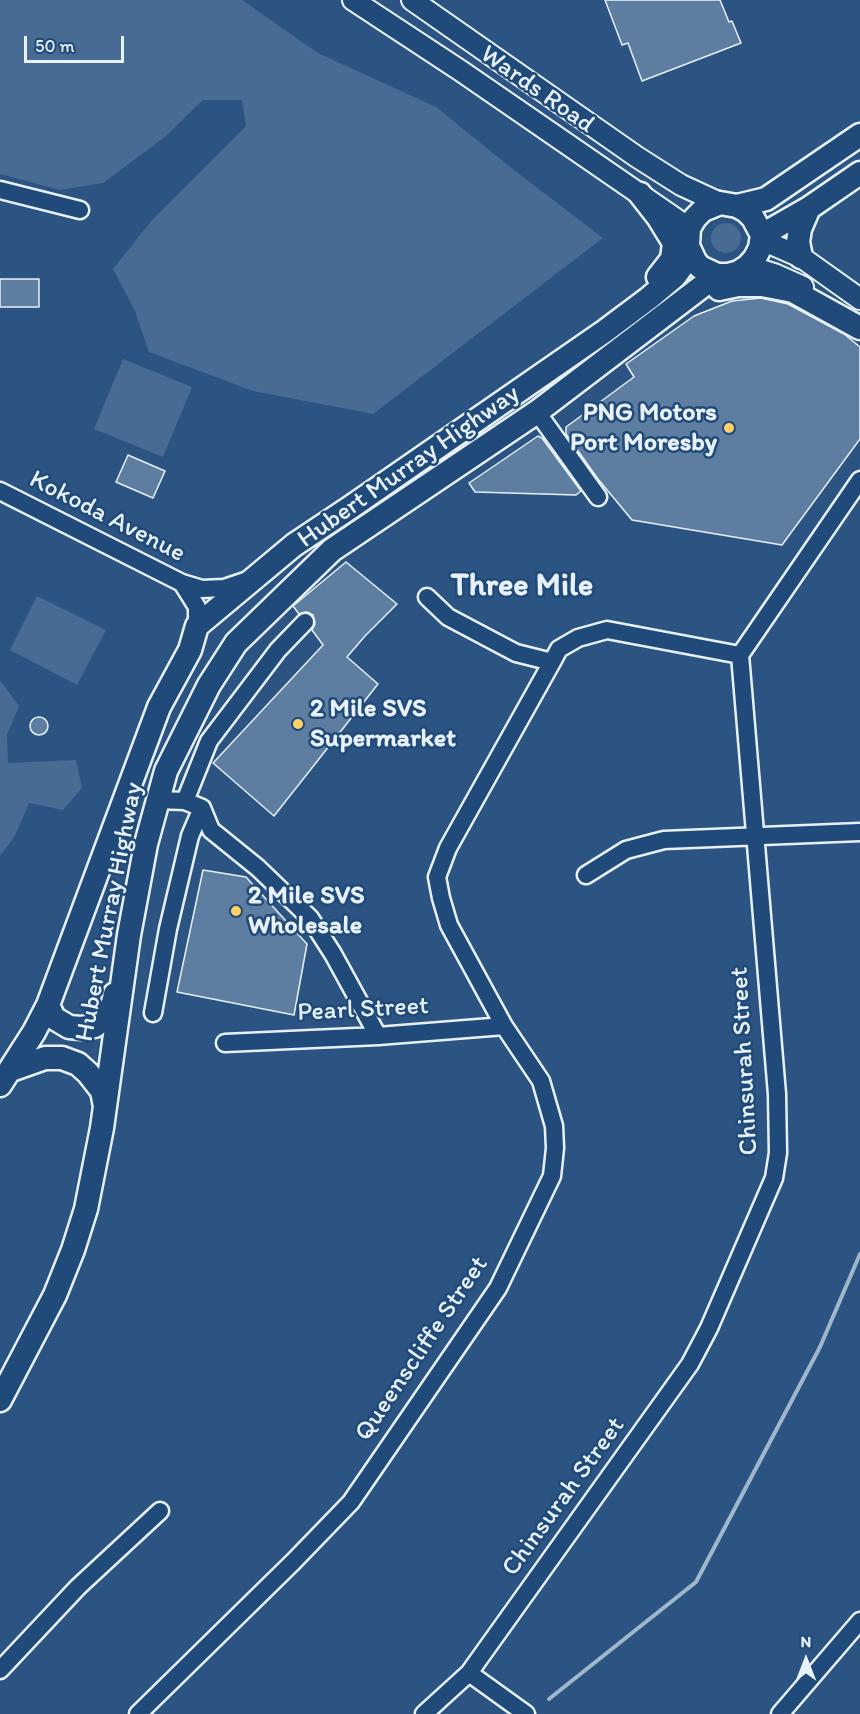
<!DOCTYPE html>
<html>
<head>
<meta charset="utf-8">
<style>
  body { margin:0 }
  #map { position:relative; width:860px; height:1714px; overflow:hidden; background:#2b5482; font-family:Itim,sans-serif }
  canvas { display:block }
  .north { position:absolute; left:776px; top:1630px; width:60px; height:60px; -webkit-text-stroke:4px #1f4a7a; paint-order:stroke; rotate:0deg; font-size:16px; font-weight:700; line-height:24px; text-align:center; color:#e8f1f8 }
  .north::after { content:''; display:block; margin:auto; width:21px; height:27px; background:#e8f1f8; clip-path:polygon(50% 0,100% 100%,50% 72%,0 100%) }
  .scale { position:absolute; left:24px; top:36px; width:100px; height:27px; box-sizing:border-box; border:3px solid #e8f1f8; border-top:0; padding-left:8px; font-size:18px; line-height:21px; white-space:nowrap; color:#e8f1f8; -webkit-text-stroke:4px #1f4a7a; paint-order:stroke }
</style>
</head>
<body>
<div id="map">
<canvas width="860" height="1714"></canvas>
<div class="north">N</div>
<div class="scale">50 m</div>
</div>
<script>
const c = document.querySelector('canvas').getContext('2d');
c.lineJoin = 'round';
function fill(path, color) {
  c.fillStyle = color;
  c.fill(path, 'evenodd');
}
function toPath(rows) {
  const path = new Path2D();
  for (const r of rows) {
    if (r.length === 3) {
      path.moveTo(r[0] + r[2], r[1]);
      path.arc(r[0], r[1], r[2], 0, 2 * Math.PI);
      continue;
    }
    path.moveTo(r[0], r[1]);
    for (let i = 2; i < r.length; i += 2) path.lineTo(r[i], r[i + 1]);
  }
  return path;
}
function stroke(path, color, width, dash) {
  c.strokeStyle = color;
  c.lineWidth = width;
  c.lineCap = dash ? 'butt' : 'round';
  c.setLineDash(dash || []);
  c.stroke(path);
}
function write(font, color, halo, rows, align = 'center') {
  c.font = font + ' Itim,sans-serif';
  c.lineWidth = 5;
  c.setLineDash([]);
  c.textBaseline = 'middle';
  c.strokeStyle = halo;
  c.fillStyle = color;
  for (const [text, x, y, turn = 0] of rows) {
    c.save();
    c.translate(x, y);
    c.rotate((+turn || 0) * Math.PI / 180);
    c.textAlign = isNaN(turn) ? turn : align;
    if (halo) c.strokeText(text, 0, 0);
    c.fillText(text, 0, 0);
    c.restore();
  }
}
fill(toPath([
  [0,0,242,0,318,53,436,107,514,170,603,238,373,414,253,391,149,352,135,311,113,269,152,220,246,126,242,100,203,100,165,137,103,183,60,190,0,174],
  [726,238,15],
  [123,359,192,387,163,457,94,429],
  [37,596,106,630,77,685,10,650],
  [0,680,19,706,7,735,8,763,76,760,82,788,63,810,29,803,15,836,0,856]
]), '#476b93');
stroke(toPath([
  [549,1699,696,1582,820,1347,860,1254]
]), '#a0b6cb', 4);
const building = toPath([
  [605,0,720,0,729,22,732,21,741,43,642,81,628,43,622,45,605,0],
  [0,279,39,279,39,307,0,307,0,279],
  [761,298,788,304,844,334,860,347,860,439,782,545,632,520,598,479,566,434,566,427,634,377,626,364,694,316,732,301,761,298],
  [538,436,542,438,581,491,576,495,475,492,469,483,538,436],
  [128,455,165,471,153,498,116,482,128,455],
  [346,562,397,604,365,636,347,657,378,684,274,816,213,763,323,645,312,630,315,624,313,615,307,612,299,614,293,606,346,562],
  [39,726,9],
  [203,870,246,877,307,944,294,1015,177,992,203,870]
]);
fill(building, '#5d7da1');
stroke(building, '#e8f1f8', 1.5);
const minor = toPath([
  [0,190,80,210],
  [537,412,598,497],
  [0,491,182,583,197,607,197,626],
  [182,583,202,589,224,588,245,581],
  [427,597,448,617,516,653,552,662],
  [157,800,185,801,202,808,211,830,258,868,310,918,333,954,378,1036],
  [185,801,209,741,278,650,305,622],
  [586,875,626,850,664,840,860,832],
  [153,1013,168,929,190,836,202,808],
  [225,1043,378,1036,504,1026],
  [0,1670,78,1587,160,1511],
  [469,1673,526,1714],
  [138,1714,293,1562,351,1502,498,1288,552,1176,555,1148,554,1126,541,1081,504,1026,449,925,441,898,437,877,448,848,552,662,559,649,578,638,607,630,740,655],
  [424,1714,469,1673,690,1364,709,1328,774,1178,778,1153,777,1094,740,655,860,480],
  [780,1714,860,1621]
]);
const major = toPath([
  [353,0,461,71,689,228],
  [412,0,637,157,681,185,720,203],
  [762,240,801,257,860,299],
  [748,266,774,274,803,287]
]);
const highway = toPath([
  [640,194,658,217,674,243,672,259,658,277],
  [720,203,737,206,746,211,753,218,762,235,760,248,755,258,748,266,739,272,728,275,717,275,700,267,695,261,688,246,689,228,695,218,703,210,720,203],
  [737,206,766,199,860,135],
  [762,235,809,208,860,173],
  [801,257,798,242,800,229,809,208],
  [719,289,738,285,762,285,793,291,860,328],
  [48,1005,54,1018,69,1027,81,1028,95,1026,107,1015,113,1003,115,994],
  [11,1070,45,1058,62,1058,78,1064,88,1073,102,1091,105,1106],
  [0,1085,34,1032,48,1005,159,707,190,650,197,626,294,545,351,507,605,331,649,298,675,276,691,254],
  [0,1400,55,1295,73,1250,86,1209,102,1128,129,935,146,844,166,771,209,685,236,643,332,550,537,412,717,275]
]);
stroke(minor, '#e8f1f8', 21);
stroke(major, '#e8f1f8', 24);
stroke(highway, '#e8f1f8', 27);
stroke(minor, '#1f4a7a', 16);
stroke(major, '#1f4a7a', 20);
stroke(highway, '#1f4a7a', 22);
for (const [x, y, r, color] of [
  [729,428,6,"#ffd166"],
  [298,724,6,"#ffd166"],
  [236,911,6,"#ffd166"]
]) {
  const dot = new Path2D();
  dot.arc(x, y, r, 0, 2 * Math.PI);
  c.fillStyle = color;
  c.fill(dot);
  stroke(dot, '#1f4a7a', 2);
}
write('26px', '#e8f1f8', '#1f4a7a', [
  ["Wards Road",537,90,35],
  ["Hubert Murray Highway",409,467,-35],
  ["Kokoda Avenue",107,517,27],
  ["Hubert Murray Highway",110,912,-79],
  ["Pearl Street",363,1010,-3],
  ["Chinsurah Street",745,1061,-93],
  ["Queenscliffe Street",422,1349,-56],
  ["Chinsurah Street",564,1497,-54]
]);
write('bold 26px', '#e8f1f8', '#1f4a7a', [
  ["PNG Motors",717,413,"right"],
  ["Port Moresby",717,443,"right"],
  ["2 Mile SVS",310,709],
  ["Supermarket",310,739],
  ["2 Mile SVS",248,896],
  ["Wholesale",248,926]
], 'left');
write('bold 32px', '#e8f1f8', '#1f4a7a', [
  ["Three Mile",522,587]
]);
</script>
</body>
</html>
